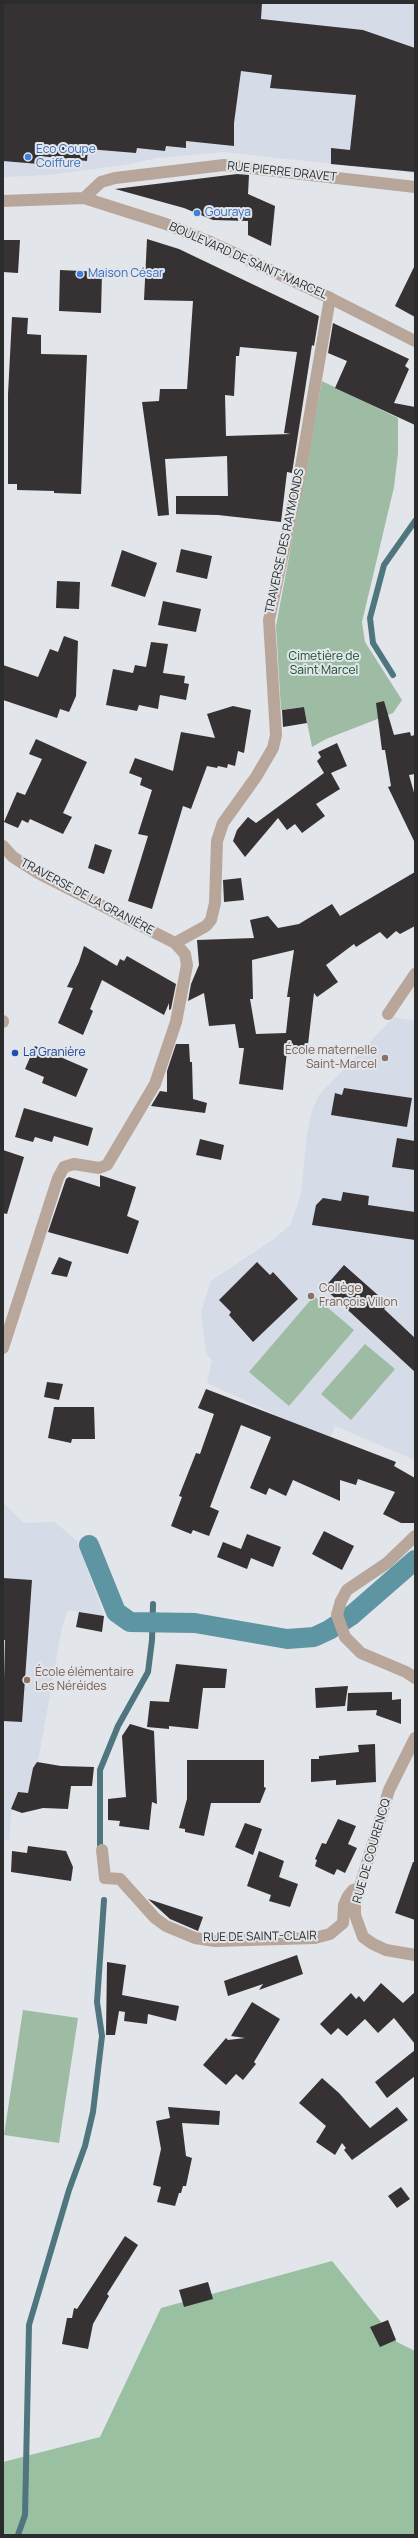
<!DOCTYPE html>
<html>
<head>
<meta charset="utf-8">
<style>
  body { margin:0 }
  #map { position:relative; width:418px; height:2538px; overflow:hidden; background:#e2e5e9; font-family:Manrope,sans-serif }
  canvas { display:block }
  .frame { position:absolute; inset:0; border:4px solid #2b2c2d; pointer-events:none }
</style>
</head>
<body>
<div id="map">
<canvas width="418" height="2538"></canvas>
<div class="frame"></div>
</div>
<script>
const c = document.querySelector('canvas').getContext('2d');
c.lineJoin = 'round';
function fill(path, color) {
  c.fillStyle = color;
  c.fill(path, 'evenodd');
}
function toPath(rows) {
  const path = new Path2D();
  for (const r of rows) {
    path.moveTo(r[0], r[1]);
    for (let i = 2; i < r.length; i += 2) path.lineTo(r[i], r[i + 1]);
  }
  return path;
}
function stroke(path, color, width, dash) {
  c.strokeStyle = color;
  c.lineWidth = width;
  c.lineCap = dash ? 'butt' : 'round';
  c.setLineDash(dash || []);
  c.stroke(path);
}
function write(font, color, halo, rows, align = 'center') {
  c.font = font + ' Manrope,sans-serif';
  c.lineWidth = 4;
  c.setLineDash([]);
  c.textBaseline = 'middle';
  c.strokeStyle = halo;
  c.fillStyle = color;
  for (const [text, x, y, turn = 0] of rows) {
    c.save();
    c.translate(x, y);
    c.rotate((+turn || 0) * Math.PI / 180);
    c.textAlign = isNaN(turn) ? turn : align;
    if (halo) c.strokeText(text, 0, 0);
    c.fillText(text, 0, 0);
    c.restore();
  }
}
fill(toPath([
  [3,3,415,3,415,173,224,152,157,158,124,165,48,175,3,177],
  [394,1017,415,1021,415,1460,335,1426,331,1437,289,1421,207,1383,212,1360,206,1354,201,1312,211,1281,274,1239,291,1224,301,1194,307,1134,312,1111,319,1095],
  [3,1502,24,1523,55,1522,77,1541,104,1616,68,1610,62,1627,38,1762,28,1793,18,1792,12,1806,9,1840,3,1840]
]), '#d5dce7');
fill(toPath([
  [322,381,398,418,398,453,394,487,362,622,365,642,402,700,393,713,326,739,312,747,304,707,281,710,276,626],
  [314,1296,354,1330,289,1406,249,1372],
  [365,1344,395,1369,351,1420,321,1394],
  [23,2010,78,2018,59,2143,4,2135]
]), '#9ebba3');
fill(toPath([
  [332,2261,397,2342,415,2351,415,2535,3,2535,3,2462,100,2437,161,2308]
]), '#99c0a1');
stroke(toPath([
  [393,675,373,643,370,618,384,565,415,521],
  [100,1852,100,1770,118,1726,148,1672,152,1640,153,1604],
  [18,2535,25,2515,29,2325,69,2190,85,2146,93,2112,102,2036,97,2002,104,1900]
]), '#4f767f', 6);
stroke(toPath([
  [89,1545,116,1612,130,1622,195,1623,287,1639,314,1637,329,1630,352,1615,415,1560]
]), '#5e95a2', 20);
fill(toPath([
  [3,3,262,3,261,19,363,30,415,48,415,172,331,164,331,148,350,150,356,95,270,88,272,75,241,71,234,123,234,146,186,141,186,148,166,146,165,151,137,148,136,153,88,149,87,161,40,156,39,164,3,161],
  [237,174,249,175,248,194,275,206,271,246,248,235,248,221,213,220,184,208,115,189],
  [147,239,179,249,319,316,314,346,312,345,292,473,287,472,281,522,218,515,176,514,176,496,228,496,227,456,165,459,169,515,158,516,142,402,159,401,160,389,187,389,193,301,144,300],
  [240,347,297,352,284,433,291,434,226,436,225,395,234,396,236,356,239,356],
  [3,240,20,240,18,273,3,272],
  [415,265,415,317,395,306],
  [60,270,102,272,101,313,59,311],
  [12,317,28,318,27,334,41,335,41,354,87,355,81,494,54,493,54,491,17,490,17,484,8,484,8,394],
  [333,323,409,359,405,366,409,369,394,403,415,407,415,425,335,388,347,361,328,353],
  [181,549,212,556,207,579,176,572],
  [122,550,157,563,145,597,111,586],
  [57,581,80,582,79,609,56,608],
  [163,601,201,609,196,632,158,625],
  [64,636,78,641,76,696,69,712,60,709,57,718,3,700,3,665,38,677,50,649,58,652],
  [151,642,168,644,163,673,185,676,184,683,189,684,186,700,160,695,158,709,139,705,137,711,106,705,113,669,133,673,135,665,146,667],
  [384,701,394,735,410,732,411,736,415,735,415,774,409,775,415,796,415,843,388,787,391,786,385,750,382,750,376,703],
  [233,706,251,710,244,753,238,751,235,766,228,764,227,768,218,766,217,768,207,766,191,809,183,806,152,909,128,901,148,836,138,834,152,790,140,785,142,778,129,773,135,758,173,771,181,732,215,738,207,714],
  [304,707,307,723,283,727,282,710],
  [36,739,87,762,63,813,72,817,63,834,30,819,28,823,22,820,18,828,4,822,17,792,25,795,42,759,29,754],
  [337,743,347,766,331,773,340,789,316,804,325,816,302,833,295,824,287,830,278,818,245,857,233,841,237,830,248,817,256,823,324,773,317,761,321,757,318,752],
  [95,844,112,850,104,874,88,868],
  [415,872,415,926,400,934,396,931,387,939,380,932,356,947,354,944,326,965,338,982,317,997,314,993,307,1053,287,1051,283,1090,239,1084,244,1048,239,1048,235,1024,209,1026,204,993,188,1001,191,984,199,965,197,940,254,938,250,920,268,916,278,928,299,924,332,904,340,916],
  [294,950,287,997,290,997,286,1033,256,1034,250,999,253,999,252,960],
  [241,878,244,900,224,902,223,880],
  [84,946,117,966,120,959,124,961,127,956,176,984,171,1009,169,1010,169,1003,164,1015,102,980,90,1009,93,1011,83,1035,58,1023,73,988,67,987,79,962],
  [176,1044,189,1044,190,1062,192,1062,193,1099,207,1103,205,1113,151,1106,160,1091,167,1092,167,1071],
  [35,1046,88,1069,76,1097,42,1083,44,1077,25,1069],
  [344,1088,412,1098,407,1127,331,1115,335,1093,342,1095],
  [24,1108,93,1128,88,1146,54,1136,52,1142,35,1137,33,1142,15,1137],
  [397,1138,415,1141,415,1170,392,1167],
  [200,1139,224,1145,221,1160,196,1155],
  [3,1150,24,1157,7,1214,3,1213],
  [100,1175,136,1187,127,1216,139,1221,128,1254,48,1232,66,1179,69,1177,100,1187],
  [343,1192,369,1196,368,1205,415,1212,415,1240,312,1225,316,1205,323,1198,341,1201],
  [59,1257,72,1262,67,1277,51,1274],
  [257,1262,270,1275,273,1272,298,1299,253,1342,229,1315,231,1312,219,1300],
  [344,1265,388,1304,384,1309,415,1338,415,1372,324,1288],
  [47,1382,63,1384,59,1400,44,1397],
  [206,1389,396,1462,394,1466,415,1478,415,1523,401,1523,383,1514,395,1492,358,1479,356,1485,340,1480,340,1501,293,1480,286,1496,269,1488,266,1495,250,1488,271,1437,241,1425,210,1507,219,1511,209,1536,193,1530,191,1534,171,1526,182,1497,179,1496,196,1453,200,1454,214,1414,198,1408],
  [54,1407,94,1407,95,1439,72,1439,71,1443,48,1438],
  [324,1531,354,1546,342,1570,312,1554],
  [247,1534,281,1547,273,1567,251,1558,247,1569,217,1557,223,1542,241,1549],
  [3,1578,32,1580,22,1722,3,1721,5,1640,3,1640],
  [79,1612,104,1616,102,1632,76,1627],
  [176,1664,227,1669,225,1688,203,1688,198,1729,169,1726,169,1729,147,1727,150,1701,169,1702],
  [348,1686,345,1706,316,1708,315,1688],
  [392,1692,392,1700,401,1699,401,1724,376,1715,377,1710,347,1711,348,1693],
  [130,1724,154,1731,157,1804,152,1802,149,1830,119,1826,120,1821,108,1820,108,1799,126,1797,122,1736],
  [375,1744,376,1782,336,1785,336,1780,311,1782,311,1759,319,1759,319,1756,359,1752,358,1745],
  [187,1760,264,1760,264,1787,266,1788,260,1803,211,1803,204,1836,185,1832,185,1829,179,1828,187,1799],
  [37,1762,61,1766,94,1767,92,1786,71,1786,68,1809,43,1808,22,1813,11,1809,18,1792,28,1793,33,1768],
  [338,1819,356,1826,348,1844,357,1848,345,1873,337,1869,334,1875,315,1866,317,1860,315,1859,322,1843,326,1844],
  [245,1823,262,1829,253,1855,235,1847],
  [28,1846,66,1851,73,1867,71,1881,11,1872,12,1851,27,1853],
  [259,1851,284,1861,279,1877,298,1884,290,1907,269,1901,271,1895,247,1886],
  [413,1862,415,1862,415,1920,395,1913],
  [148,1899,203,1917,198,1931,170,1919],
  [297,1955,303,1974,259,1990,263,1984,228,1996,224,1981],
  [107,1962,126,1965,122,1995,179,2006,176,2021,148,2014,147,2024,124,2021,125,2012,119,2011,115,2035,106,2035],
  [381,1983,403,2003,415,1992,415,2044,394,2018,378,2033,365,2019,347,2036,338,2028,331,2035,320,2024,351,1993,356,1999,359,1996,364,2002],
  [252,2002,280,2019,254,2062,256,2064,243,2080,236,2074,226,2085,203,2065,226,2038,228,2040,245,2038,231,2036],
  [415,2050,415,2076,387,2098,375,2082],
  [322,2078,339,2093,370,2128,397,2107,408,2120,352,2160,344,2150,346,2148,342,2143,335,2155,316,2142,326,2126,299,2103],
  [168,2107,220,2111,219,2125,182,2123,186,2156,192,2158,186,2186,183,2186,181,2193,179,2193,175,2206,157,2202,161,2187,153,2185,161,2149,156,2121,170,2118],
  [401,2187,410,2199,397,2208,388,2196],
  [125,2236,138,2245,107,2294,109,2296,93,2324,88,2349,62,2344,67,2318,72,2318,74,2308,77,2309],
  [208,2282,213,2299,184,2307,179,2290],
  [388,2320,396,2340,380,2347,370,2327]
]), '#363234');
stroke(toPath([
  [3,846,13,857,38,873,175,943,185,954,187,965,176,1022,155,1084,107,1165,99,1168,74,1164,64,1167,58,1178,3,1348],
  [175,943,206,926,211,920,215,903,217,841,223,823,256,777,273,748,276,735,269,620,299,478,330,298],
  [388,1014,415,974],
  [3,1021,3,1022],
  [415,1536,387,1563,347,1590,341,1601,337,1615,345,1637,361,1653,406,1672,415,1678],
  [415,1738,389,1790,355,1903,355,1915,363,1937,373,1944,386,1950,415,1955],
  [102,1850,105,1878,120,1879,155,1918,166,1926,195,1938,215,1941,315,1938,330,1934,343,1923,344,1905,348,1896,353,1890,360,1888]
]), '#b9a69a', 12);
stroke(toPath([
  [84,198,101,182,115,178,224,165,415,187],
  [3,201,84,198,166,224,208,241,330,298,415,341]
]), '#b9a69a', 12);
for (const [x, y, r, color] of [
  [28,157,4,"#3f7fe0"],
  [197,213,4,"#3f7fe0"],
  [80,274,4,"#3f7fe0"],
  [15,1053,4,"#1a4fb4"],
  [385,1058,4,"#8d6e63"],
  [311,1296,4,"#8d6e63"],
  [27,1680,4,"#8d6e63"]
]) {
  const dot = new Path2D();
  dot.arc(x, y, r, 0, 2 * Math.PI);
  c.fillStyle = color;
  c.fill(dot);
  stroke(dot, '#e2e5e9', 1.5);
}
write('12px', '#366cbe', '#e2e5e9', [
  ["Eco Coupe",36,150],
  ["Coiffure",36,164],
  ["Gouraya",205,213],
  ["Maison César",88,274]
], 'left');
write('12px', '#2b2c2d', '#e2e5e9', [
  ["RUE PIERRE DRAVET",282,172,6],
  ["BOULEVARD DE SAINT-MARCEL",248,261,24],
  ["TRAVERSE DES RAYMONDS",285,541,-78],
  ["TRAVERSE DE LA GRANIÈRE",87,897,28],
  ["RUE DE COURENCQ",372,1851,-74],
  ["RUE DE SAINT-CLAIR",260,1937,-1]
]);
write('12px', '#125029', '#e2e5e9', [
  ["Cimetière de",324,657],
  ["Saint Marcel",324,671]
]);
write('12px', '#785e54', '#e2e5e9', [
  ["École maternelle",377,1051,"right"],
  ["Saint-Marcel",377,1065,"right"],
  ["Collège",319,1289],
  ["François Villon",319,1303],
  ["École élémentaire",35,1673],
  ["Les Néréides",35,1687]
], 'left');
write('12px', '#164399', '#e2e5e9', [
  ["La Granière",23,1053]
], 'left');
</script>
</body>
</html>
